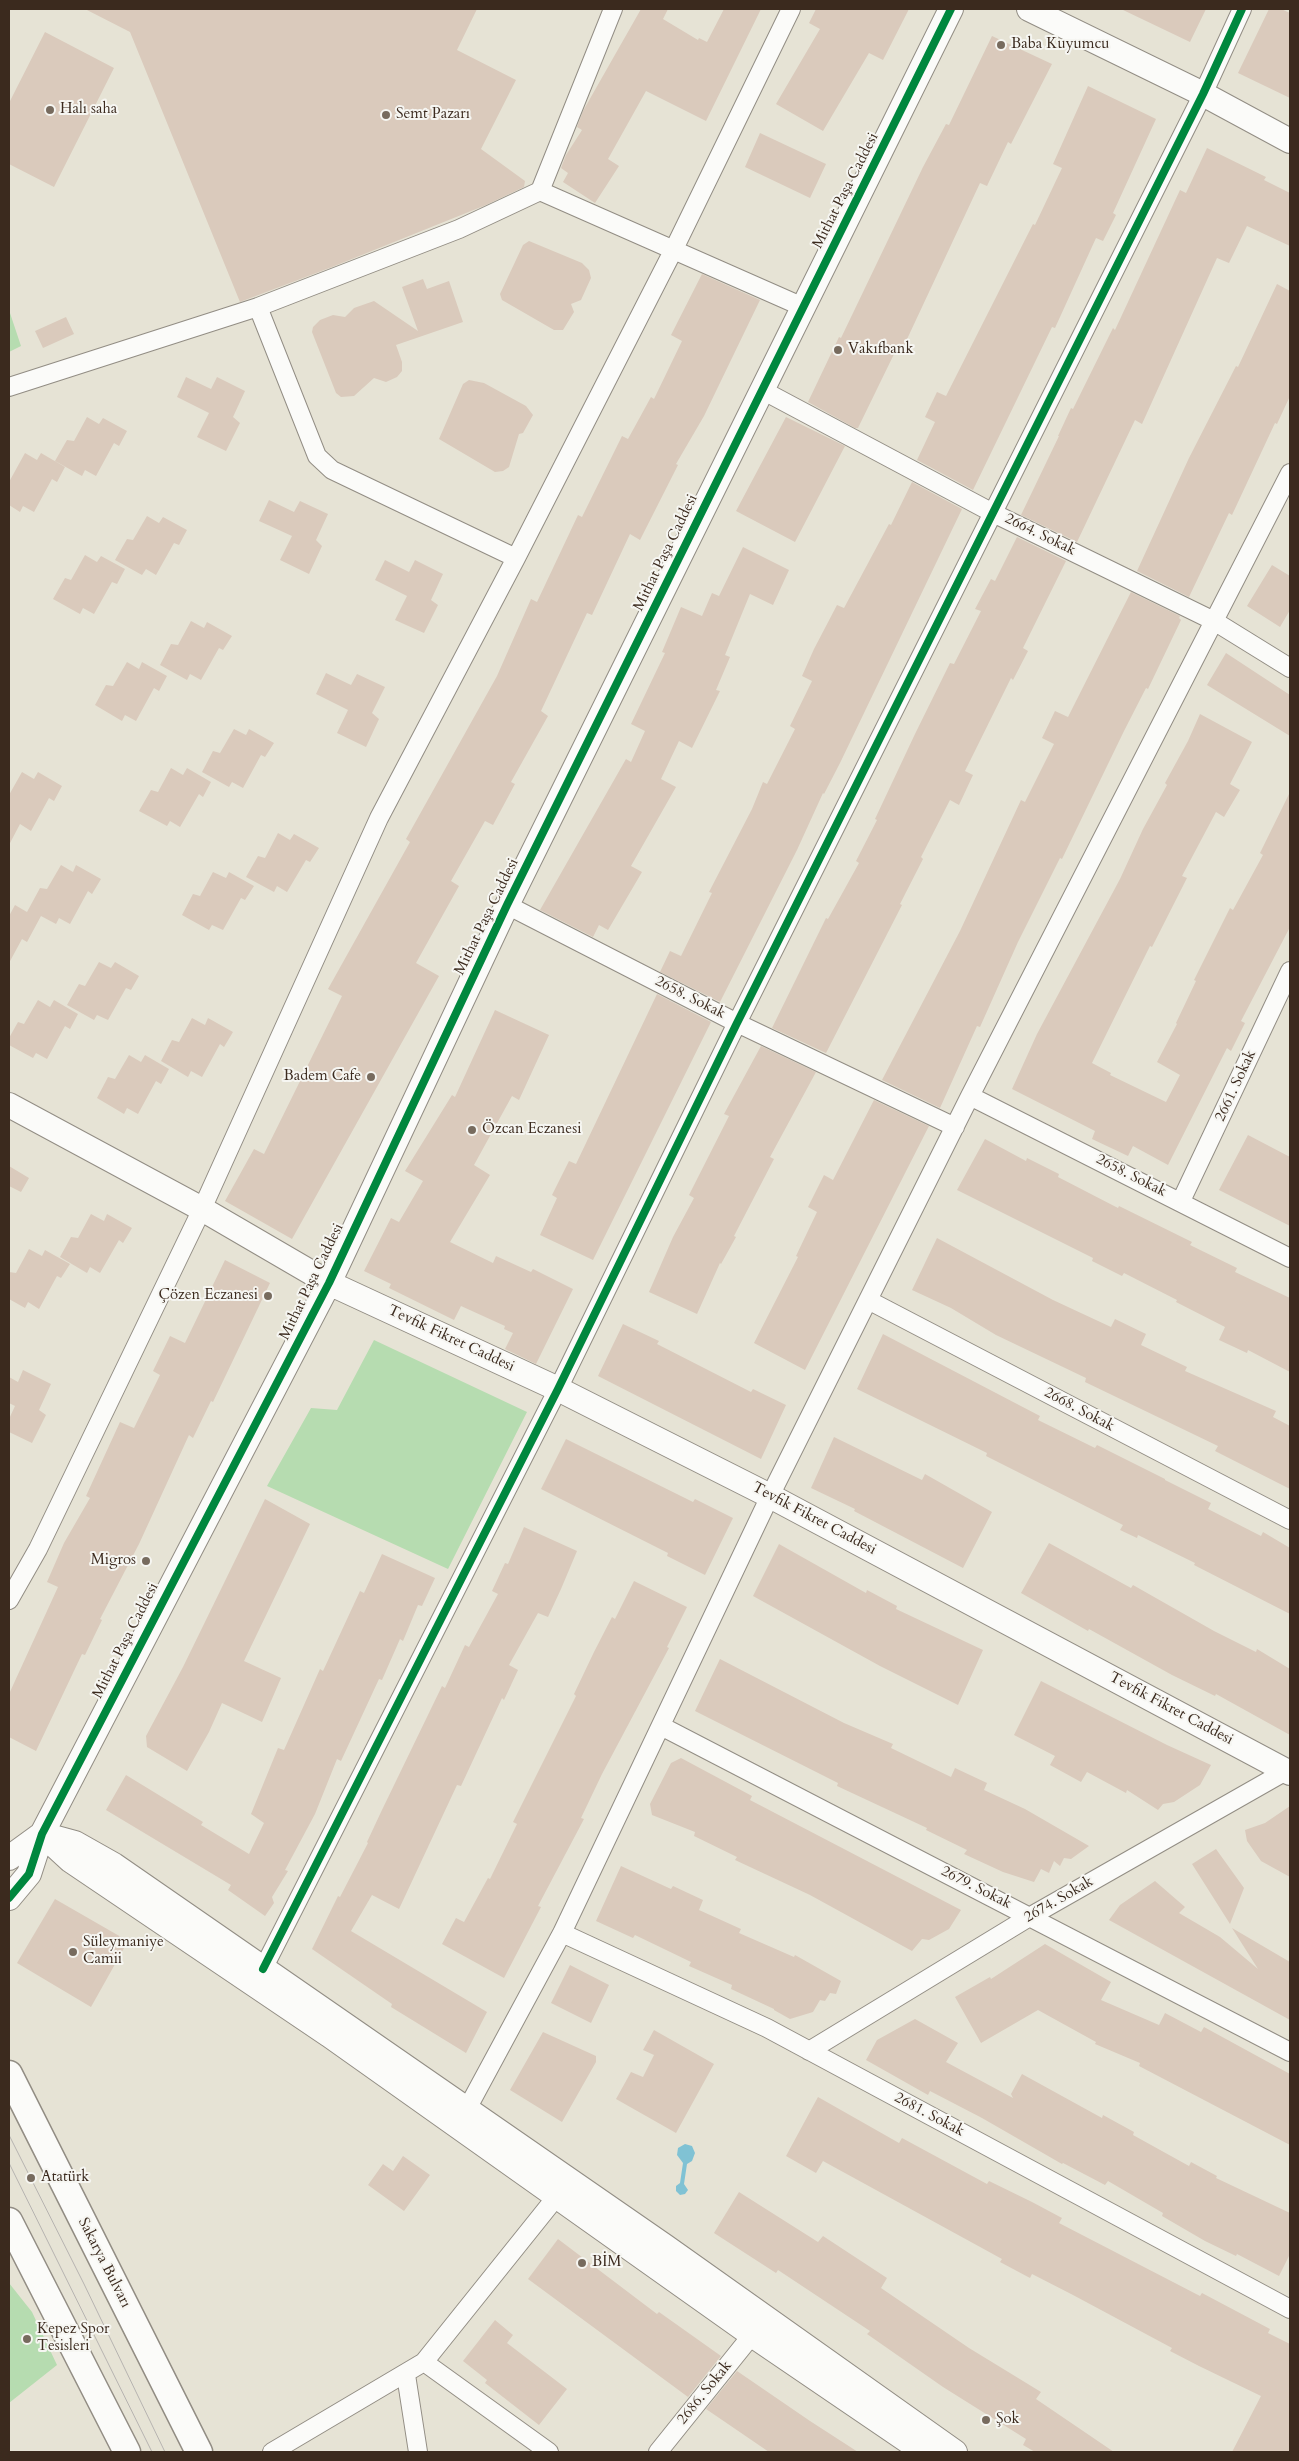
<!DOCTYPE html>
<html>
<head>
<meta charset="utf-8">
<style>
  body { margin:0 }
  #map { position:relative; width:1299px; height:2461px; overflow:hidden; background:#e6e3d5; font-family:Cardo,serif }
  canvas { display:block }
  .frame { position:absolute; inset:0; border:10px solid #3b2a1e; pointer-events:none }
</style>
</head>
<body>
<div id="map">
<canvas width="1299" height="2461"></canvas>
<div class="frame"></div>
</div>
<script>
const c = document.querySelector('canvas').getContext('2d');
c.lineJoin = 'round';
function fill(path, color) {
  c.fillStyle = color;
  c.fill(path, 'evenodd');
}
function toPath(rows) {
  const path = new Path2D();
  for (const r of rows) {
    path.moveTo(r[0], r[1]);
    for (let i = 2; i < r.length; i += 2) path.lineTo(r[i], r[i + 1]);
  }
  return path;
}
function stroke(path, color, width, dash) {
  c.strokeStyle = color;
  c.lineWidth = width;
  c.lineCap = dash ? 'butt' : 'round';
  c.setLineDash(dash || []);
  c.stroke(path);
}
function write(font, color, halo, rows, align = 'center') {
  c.font = font + ' Cardo,serif';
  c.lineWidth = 4;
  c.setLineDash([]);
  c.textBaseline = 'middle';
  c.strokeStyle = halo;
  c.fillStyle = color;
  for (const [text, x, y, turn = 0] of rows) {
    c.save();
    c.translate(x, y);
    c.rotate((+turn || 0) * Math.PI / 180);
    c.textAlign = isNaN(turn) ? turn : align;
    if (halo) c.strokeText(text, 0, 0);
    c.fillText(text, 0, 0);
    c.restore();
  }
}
fill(toPath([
  [9,310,21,346,9,352],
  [374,1340,527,1412,448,1569,267,1486,311,1408,337,1410],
  [9,2283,32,2312,57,2365,9,2403]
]), '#b6dcb0');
fill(toPath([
  [685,2144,692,2146,695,2153,692,2161,687,2164,684,2184,688,2190,685,2194,680,2195,676,2191,676,2186,680,2183,683,2163,677,2155,678,2148]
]), '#80c2d4');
fill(toPath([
  [85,9,477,9,457,50,516,80,481,149,525,181,524,187,486,205,332,267,240,302,130,32],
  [641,9,668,9,663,19,698,40,699,38,707,42,724,9,761,9,706,121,646,91,608,159,619,166,595,203,563,182,568,173,561,168,566,155,582,130,577,127,583,111],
  [816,9,909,9,883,60,869,53,823,131,776,104,820,29,809,23],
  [1121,9,1206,9,1190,42],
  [1269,9,1281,9,1290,13,1290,98,1238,73],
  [45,32,114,68,54,187,9,164,9,103],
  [992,36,1052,64,1011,144,1008,142,987,186,980,183,901,352,896,350,858,428,855,428,808,402,839,337,841,338,923,167,946,124,949,125],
  [1088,86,1156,119,1113,213,1116,215,1103,241,1096,238,1055,328,1052,327,973,490,917,460,935,422,925,417,937,392,946,396,1033,224,1035,225,1062,168,1053,164],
  [760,133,826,164,810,198,745,167],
  [1207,148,1266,177,1264,180,1290,193,1290,246,1247,226,1229,263,1217,258,1142,424,1135,420,1077,542,1021,515,1059,436,1058,436,1071,408,1073,409,1113,328,1115,330,1180,190,1186,193],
  [529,241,582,263,589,270,591,278,581,300,571,304,574,312,563,330,554,330,502,300,500,294,523,245],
  [702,274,760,300,704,416,676,464,678,465,640,540,630,534,592,615,587,613,541,711,548,716,511,782,515,784,493,825,485,821,451,881,459,886,416,963,439,976,292,1239,225,1201,254,1149,264,1154,342,996,328,989,410,842,406,839,497,676,531,599,537,602,578,515,582,517,622,436,628,439,651,397,654,399,682,341,671,335],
  [423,279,427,289,449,281,463,322,396,345,402,362,402,371,397,377,386,382,374,378,354,396,341,397,336,393,312,332,313,327,320,320,333,315,345,317,354,308,374,301,418,331,402,287],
  [1277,284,1290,291,1290,396,1277,424,1275,423,1232,515,1229,513,1189,597,1137,571,1189,458,1236,366,1238,367],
  [66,317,74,334,43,348,35,331],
  [186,377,211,389,217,377,245,391,233,417,240,423,226,451,197,437,209,413,177,397],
  [469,380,484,383,526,406,533,415,523,433,519,434,509,467,503,471,495,472,439,439,463,384],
  [87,417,99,424,103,418,127,431,119,446,114,443,96,476,85,470,82,476,55,461,67,440,74,441],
  [786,417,845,446,795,542,736,511],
  [25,453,37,460,41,453,65,467,57,482,52,479,34,512,23,506,20,512,9,505,9,482],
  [912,482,962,509,840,763,824,794,823,793,797,850,720,1002,660,972,670,951,681,956,712,893,709,892,752,809,763,782,767,784,795,729,790,726,812,681,802,676,814,649,837,605,844,608,889,524,891,525],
  [269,500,294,512,300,501,328,514,316,540,322,546,309,574,280,560,292,536,259,521],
  [147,516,159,523,163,517,187,530,179,545,174,543,156,575,146,569,142,575,115,560,127,539,133,540],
  [1017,537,1066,561,1023,648,1028,651,1013,680,1011,678,965,771,973,775,959,805,950,800,921,857,923,859,900,904,902,905,826,1053,772,1028,826,918,828,919,859,863,856,861,877,820,875,819,915,734,950,663,954,664,981,611,975,609,991,579,995,581],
  [743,547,789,570,773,605,750,594,725,655,730,657,716,690,720,691,692,748,679,741,661,779,676,787,631,866,642,872,608,930,599,925,593,937,540,910,626,759,631,762,645,731,631,724,665,653,662,652,681,607,702,616,712,593,719,596],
  [85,555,97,562,101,556,125,569,117,584,112,582,94,614,83,608,80,614,53,599,65,578,71,580],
  [385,560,409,572,415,560,443,574,431,600,438,605,424,633,395,620,407,596,375,580],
  [1272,565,1290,576,1290,610,1280,627,1247,606],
  [1131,592,1180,616,1179,618,1181,620,1148,689,1146,688,1124,731,1062,859,1060,858,1018,942,980,1027,977,1026,940,1108,882,1080,960,931,1021,800,1025,802,1054,744,1042,738,1055,711,1068,717],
  [191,621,204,628,207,622,232,636,223,650,219,648,201,680,190,674,187,680,160,665,171,644,178,645],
  [1226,653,1290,695,1290,736,1207,685],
  [127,662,139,669,142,662,167,676,159,691,154,688,136,721,125,715,122,721,95,705,106,685,113,686],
  [326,673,351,685,357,674,385,687,372,713,379,719,366,747,337,733,348,710,316,694],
  [1200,714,1252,742,1230,784,1240,790,1224,817,1216,812,1182,876,1187,878,1152,947,1150,946,1092,1063,1111,1073,1110,1075,1166,1102,1180,1075,1157,1062,1177,1024,1176,1023,1196,981,1194,980,1230,908,1233,910,1263,855,1260,853,1290,792,1290,927,1241,1021,1245,1023,1231,1051,1227,1048,1168,1165,1133,1146,1128,1156,1092,1139,1095,1131,1012,1089,1037,1034,1120,879,1143,829,1167,785,1165,783,1188,741],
  [234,729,246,735,249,729,274,743,265,757,261,755,243,788,232,782,229,787,202,772,213,751,220,753],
  [171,768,183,775,187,768,211,782,203,797,199,794,180,827,170,821,167,826,139,811,151,790,158,792],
  [22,772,34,779,38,772,62,786,54,801,49,798,31,831,20,824,9,845,9,795],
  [278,833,290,840,294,834,319,848,310,862,306,860,287,892,277,886,274,892,246,877,258,856,265,858],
  [61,865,73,872,76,865,101,879,92,894,88,891,70,924,59,918,56,924,41,916,27,942,22,939,9,963,9,916,15,905,27,912,40,888,47,889],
  [213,872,226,878,229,872,254,886,245,900,241,898,223,930,212,925,209,930,182,915,193,894,200,896],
  [99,962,111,968,115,962,139,976,131,990,126,988,108,1020,97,1015,94,1020,67,1005,79,984,85,986],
  [657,994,711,1022,593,1260,540,1235,557,1198,552,1195,569,1161,576,1164],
  [38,1000,50,1007,54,1000,78,1014,70,1029,65,1026,47,1059,36,1053,33,1058,9,1045,9,1038,18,1022,24,1024],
  [495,1010,549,1035,519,1100,512,1096,474,1165,490,1175,450,1242,493,1263,496,1256,531,1272,533,1269,573,1289,536,1364,505,1349,513,1333,504,1329,505,1326,461,1306,454,1320,389,1288,391,1284,364,1271,391,1218,399,1222,423,1181,405,1171,452,1095,455,1097],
  [192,1018,205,1025,208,1018,233,1032,224,1047,220,1044,202,1077,191,1071,188,1077,161,1061,172,1040,179,1042],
  [761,1046,816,1072,770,1157,774,1159,734,1236,736,1237,721,1264,720,1263,697,1314,649,1292,673,1237,694,1198,689,1195,729,1116,724,1114],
  [129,1055,141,1062,145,1055,169,1069,161,1084,156,1081,138,1114,127,1108,124,1114,97,1098,108,1077,115,1079],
  [874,1100,929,1126,805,1370,754,1343,798,1257,796,1256,817,1212,808,1207,824,1175,833,1180],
  [1248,1135,1290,1157,1290,1226,1219,1190],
  [985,1139,1026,1161,1027,1158,1059,1174,1058,1177,1118,1208,1119,1206,1192,1242,1190,1245,1237,1268,1235,1272,1290,1298,1290,1372,1248,1350,1247,1353,1219,1340,1225,1327,1176,1302,1177,1300,1124,1273,1122,1276,1092,1261,1093,1258,957,1190],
  [9,1166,29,1178,21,1192,9,1186],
  [91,1214,104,1221,107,1214,132,1228,123,1243,119,1240,100,1273,90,1267,87,1273,60,1257,71,1237,78,1238],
  [937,1238,1053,1300,1111,1327,1115,1319,1146,1334,1141,1345,1187,1367,1185,1371,1276,1411,1273,1417,1290,1426,1290,1489,1215,1451,1218,1446,1085,1382,1086,1378,996,1335,951,1308,912,1290],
  [29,1249,42,1256,45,1250,70,1264,61,1278,57,1276,39,1309,28,1302,25,1308,9,1299,9,1272,16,1273],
  [225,1260,270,1283,213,1402,211,1401,193,1438,189,1435,139,1544,100,1619,102,1620,85,1655,82,1654,36,1751,9,1737,9,1694,58,1587,47,1582,64,1543,90,1498,86,1496,120,1422,134,1428,160,1375,153,1371,170,1336,185,1343],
  [623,1324,659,1341,657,1344,751,1392,753,1389,786,1405,761,1459,598,1376],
  [883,1334,1040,1416,1038,1420,1095,1448,1097,1445,1165,1479,1165,1480,1211,1503,1208,1509,1261,1536,1263,1532,1290,1548,1290,1614,1194,1565,1195,1563,1138,1535,1137,1538,1120,1530,1123,1525,986,1456,987,1453,857,1389],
  [23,1370,51,1384,39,1410,46,1415,32,1443,9,1432,9,1419,15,1406,9,1403,9,1377,18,1382],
  [834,1437,922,1480,925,1474,992,1512,963,1568,854,1511,855,1509,811,1488],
  [566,1439,693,1502,695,1499,733,1518,705,1575,667,1556,668,1553,541,1489],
  [265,1499,310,1524,244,1661,281,1678,262,1722,222,1703,209,1732,187,1771,147,1747,146,1736,183,1667],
  [524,1527,577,1551,561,1589,548,1617,538,1613,509,1665,518,1670,504,1700,502,1698,461,1786,457,1785,399,1909,372,1895,351,1931,487,2012,466,2053,391,2007,392,2004,312,1949,338,1896,340,1897,368,1843,367,1842,381,1812,442,1686,445,1688,465,1645,469,1647,498,1594,492,1591,505,1563,508,1564],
  [1049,1543,1131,1588,1133,1585,1214,1631,1256,1652,1257,1649,1290,1669,1290,1735,1216,1694,1215,1696,1172,1675,1089,1629,1088,1631,1021,1593],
  [779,1544,866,1593,867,1590,897,1606,896,1609,983,1650,958,1705,880,1666,753,1596],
  [382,1554,435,1578,422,1606,418,1605,403,1641,400,1639,382,1680,379,1679,341,1761,337,1759,315,1814,285,1870,288,1871,272,1897,274,1903,265,1916,228,1890,231,1885,106,1810,126,1775,203,1822,201,1825,249,1854,264,1823,251,1814,278,1748,284,1750,320,1669,323,1671,360,1591,364,1593],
  [634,1581,687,1607,667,1647,669,1648,602,1774,581,1818,584,1819,538,1906,541,1907,504,1978,442,1944,456,1918,464,1922,488,1878,490,1879,517,1824,513,1822,576,1696,574,1694,594,1652,612,1617,615,1619],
  [720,1659,844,1723,893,1744,891,1748,951,1777,955,1768,987,1783,984,1790,1025,1809,1089,1846,1071,1859,1064,1858,1060,1866,1054,1861,1049,1873,1041,1869,1034,1882,1003,1872,964,1854,967,1850,926,1830,927,1828,837,1786,838,1783,695,1711],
  [1041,1681,1167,1745,1211,1765,1200,1785,1174,1802,1163,1804,1158,1810,1127,1790,1126,1793,1087,1772,1081,1782,1050,1765,1055,1756,1014,1735],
  [681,1758,752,1796,750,1800,961,1910,949,1929,929,1940,922,1939,912,1951,810,1895,735,1860,737,1857,694,1836,695,1832,652,1815,650,1804,671,1763],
  [1290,1806,1290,1877,1261,1861,1247,1841,1245,1830,1265,1823],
  [1216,1849,1244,1888,1230,1924,1192,1864],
  [621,1866,671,1889,673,1886,703,1900,699,1910,741,1929,739,1933,794,1957,795,1955,841,1981,836,1994,830,1993,825,2001,820,2000,813,2012,790,2019,774,2010,774,2009,731,1989,732,1985,689,1966,691,1962,635,1935,633,1938,596,1921],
  [1155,1881,1185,1907,1179,1913,1220,1937,1258,1969,1232,1928,1290,1962,1290,2020,1109,1920,1120,1905],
  [55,1899,128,1941,91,2007,17,1963],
  [1045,1944,1111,1982,1101,2000,1159,2025,1165,2013,1201,2032,1204,2027,1290,2074,1290,2145,1139,2066,1140,2063,1095,2044,1096,2042,1038,2010,981,2043,955,1997,990,1977,991,1979],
  [570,1965,609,1985,591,2023,551,2003],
  [915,2019,958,2043,946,2062,1013,2098,1011,2094,1022,2074,1102,2118,1103,2115,1134,2132,1133,2135,1189,2166,1191,2162,1217,2176,1216,2178,1290,2213,1290,2254,1279,2276,1237,2254,1236,2256,1205,2241,1162,2216,1163,2213,1108,2181,1105,2185,1063,2163,1062,2164,982,2118,930,2091,928,2095,866,2060,877,2040],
  [654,2030,714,2064,676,2133,616,2099,631,2072,643,2077,654,2055,643,2050],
  [543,2032,596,2056,596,2062,562,2122,510,2090],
  [818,2097,899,2143,902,2138,987,2184,989,2181,1032,2202,1062,2218,1059,2223,1200,2296,1202,2293,1270,2329,1268,2333,1290,2344,1290,2452,1232,2452,1261,2396,1199,2366,1170,2351,1172,2348,1073,2295,1032,2274,1030,2278,1000,2262,1002,2259,823,2161,816,2173,786,2156],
  [403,2156,430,2175,404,2211,368,2185,383,2164,393,2171],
  [739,2192,818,2242,823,2236,887,2278,881,2288,969,2348,1041,2392,1036,2399,1114,2452,1035,2452,1023,2445,1026,2439,943,2387,867,2334,870,2331,778,2270,776,2273,714,2233],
  [558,2239,657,2314,659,2312,721,2356,688,2397,528,2279],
  [495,2320,513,2335,507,2343,567,2389,539,2425,485,2383,487,2380,463,2361],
  [737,2371,810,2421,858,2452,769,2452,706,2409]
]), '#dacabc');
const street = toPath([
  [540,191,803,307],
  [258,307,317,456,332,470,516,558],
  [9,387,258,307,459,229,540,191,613,9],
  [762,390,993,513,1214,621,1290,668],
  [507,905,737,1023,955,1127],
  [970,1096,1290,1258],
  [1181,1201,1290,971],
  [868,1300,1290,1520],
  [9,1600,38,1549,202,1209,379,818,516,558,674,249,791,9],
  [661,1726,1290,2052],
  [562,1933,767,2028,1290,2309],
  [263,1969,558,1389,737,1023,1203,94,1242,9],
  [809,2051,1031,1916,1286,1771],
  [467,2109,562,1933,770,1496,970,1096,1290,473],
  [424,2362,549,2452],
  [406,2375,418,2452],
  [272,2452,424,2362,557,2196],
  [658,2452,752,2335]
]);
const secondary = toPath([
  [1029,9,1203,94,1290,141],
  [9,1105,202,1209,329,1283,558,1389,770,1496,1290,1773],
  [42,1834,75,1843,114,1865,666,2247,955,2452],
  [45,1837,70,1860,329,2035,752,2335,924,2452],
  [9,1858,42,1834],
  [9,1898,29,1874,42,1834,329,1283,507,905,951,9]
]);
const primary = toPath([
  [9,2074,199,2452],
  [9,2221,127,2452]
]);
stroke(street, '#928d84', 20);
stroke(secondary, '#928d84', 26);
stroke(primary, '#928d84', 29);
stroke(street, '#fbfbf9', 18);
stroke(secondary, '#fbfbf9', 24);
stroke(primary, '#fbfbf9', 26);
stroke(toPath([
  [9,2135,84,2284,165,2452],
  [9,2163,152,2452]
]), '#b6b3b0', 1);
stroke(toPath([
  [9,1898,29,1874,42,1834,329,1283,507,905,951,9],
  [263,1969,558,1389,737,1023,1203,94,1242,9]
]), '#00873e', 8);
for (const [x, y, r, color] of [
  [1001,45,5,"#776b5e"],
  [50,110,5,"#776b5e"],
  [386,115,5,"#776b5e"],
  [838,350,5,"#776b5e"],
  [371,1077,5,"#776b5e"],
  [472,1130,5,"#776b5e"],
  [268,1296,5,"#776b5e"],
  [146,1561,5,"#776b5e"],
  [73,1952,5,"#776b5e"],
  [31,2178,5,"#776b5e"],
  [582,2263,5,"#776b5e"],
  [27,2339,5,"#776b5e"],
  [986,2420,5,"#776b5e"]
]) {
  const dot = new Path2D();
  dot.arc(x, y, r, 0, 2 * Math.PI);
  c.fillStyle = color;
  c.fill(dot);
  stroke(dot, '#f6f6f2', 2);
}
write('15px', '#3b2a1e', '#f6f6f2', [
  ["Baba Kuyumcu",1011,45],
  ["Halı saha",60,110],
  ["Semt Pazarı",396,115],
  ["Vakıfbank",848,350],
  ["Badem Cafe",361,1077,"right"],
  ["Özcan Eczanesi",482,1130],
  ["Çözen Eczanesi",258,1296,"right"],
  ["Migros",136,1561,"right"],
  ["Süleymaniye",83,1943],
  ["Camii",83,1960],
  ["Atatürk",41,2178],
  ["BİM",592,2263],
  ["Kepez Spor",37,2330],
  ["Tesisleri",37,2347],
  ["Şok",996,2420]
], 'left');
write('15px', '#3b2a1e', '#f6f6f2', [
  ["Mithat Paşa Caddesi",846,191,-63],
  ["2664. Sokak",1040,535,26],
  ["Mithat Paşa Caddesi",666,553,-64],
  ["Mithat Paşa Caddesi",487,917,-64],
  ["2658. Sokak",690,998,27],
  ["2661. Sokak",1236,1086,-65],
  ["2658. Sokak",1131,1176,27],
  ["Mithat Paşa Caddesi",312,1282,-64],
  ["Tevfik Fikret Caddesi",451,1339,25],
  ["2668. Sokak",1079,1410,28],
  ["Tevfik Fikret Caddesi",814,1519,28],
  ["Mithat Paşa Caddesi",126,1641,-63],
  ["Tevfik Fikret Caddesi",1171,1709,28],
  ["2679. Sokak",976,1888,27],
  ["2674. Sokak",1059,1900,-30],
  ["2681. Sokak",929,2115,28],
  ["Sakarya Bulvarı",104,2263,63],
  ["2686. Sokak",705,2393,-51]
]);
</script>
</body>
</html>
